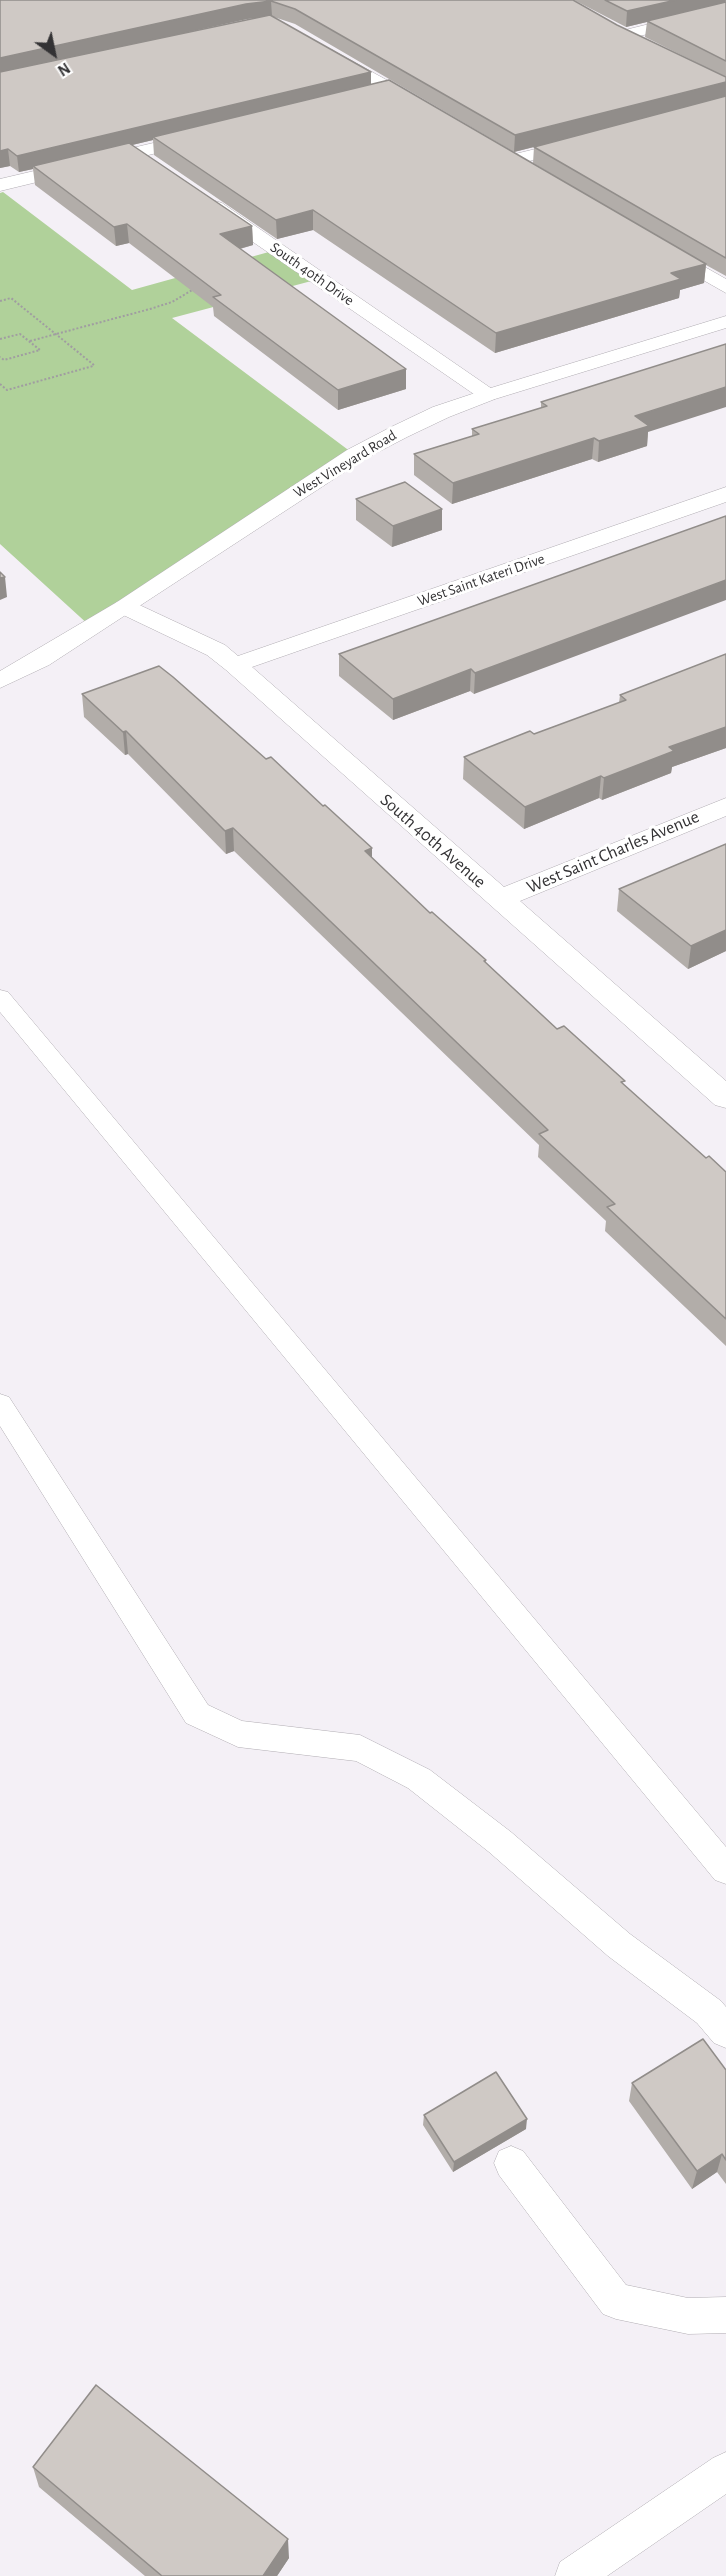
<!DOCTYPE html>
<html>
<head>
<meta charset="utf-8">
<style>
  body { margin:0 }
  #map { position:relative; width:726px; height:2576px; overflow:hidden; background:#f4f0f6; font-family:"Alegreya Sans",sans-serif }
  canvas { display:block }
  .north { position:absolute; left:24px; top:24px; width:60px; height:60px; -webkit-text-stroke:4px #fff; paint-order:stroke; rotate:147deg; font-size:16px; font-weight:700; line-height:24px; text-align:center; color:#333234 }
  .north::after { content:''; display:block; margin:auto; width:21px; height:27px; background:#333234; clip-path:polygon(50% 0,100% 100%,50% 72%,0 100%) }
</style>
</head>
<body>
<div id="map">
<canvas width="726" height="2576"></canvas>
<div class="north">N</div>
</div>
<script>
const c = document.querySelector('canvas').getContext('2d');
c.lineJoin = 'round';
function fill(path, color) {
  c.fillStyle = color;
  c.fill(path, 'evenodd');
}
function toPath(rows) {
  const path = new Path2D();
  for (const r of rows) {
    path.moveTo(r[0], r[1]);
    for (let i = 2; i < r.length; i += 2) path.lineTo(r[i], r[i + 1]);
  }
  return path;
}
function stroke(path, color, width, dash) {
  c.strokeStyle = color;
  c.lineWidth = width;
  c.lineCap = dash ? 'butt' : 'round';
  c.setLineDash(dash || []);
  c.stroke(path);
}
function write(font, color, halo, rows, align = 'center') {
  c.font = font + ' "Alegreya Sans",sans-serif';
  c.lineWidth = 6;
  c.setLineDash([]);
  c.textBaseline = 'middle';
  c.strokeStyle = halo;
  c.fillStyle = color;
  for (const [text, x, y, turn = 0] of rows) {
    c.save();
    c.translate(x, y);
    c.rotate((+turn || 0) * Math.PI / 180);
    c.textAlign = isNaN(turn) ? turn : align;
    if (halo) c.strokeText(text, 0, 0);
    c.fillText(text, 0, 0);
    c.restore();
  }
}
fill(toPath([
  [3,192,132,290,276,250,319,279,172,318,355,455,91,627,0,544,0,193]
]), '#b0d19a');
const service = toPath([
  [0,990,8,992,726,1847,726,1884,715,1880,0,1012,0,990],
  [0,1394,9,1397,208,1705,242,1721,360,1735,430,1770,511,1832,630,1934,721,2001,726,2007,726,2048,714,2043,697,2023,608,1956,489,1852,408,1788,356,1761,238,1747,186,1723,0,1426,0,1394],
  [511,2146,523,2151,626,2285,688,2298,726,2297,726,2333,688,2334,616,2319,603,2314,499,2175,494,2163,499,2151,511,2146],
  [726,2452,726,2494,607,2576,555,2576,560,2562,713,2458,726,2452]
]);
const minor = toPath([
  [726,5,726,15,623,40,615,35,617,32,726,5],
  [332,50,423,100,426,104,423,108,411,108,326,59,324,55,326,51,332,50],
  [196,133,202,134,205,138,202,142,0,191,0,179,196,133],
  [576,139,585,144,582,148,513,165,504,160,507,156,576,139],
  [215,201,222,203,495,391,499,395,495,399,481,399,208,211,206,207,208,203,215,201],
  [666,245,726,279,726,293,659,255,656,251,659,247,666,245],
  [726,487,726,502,252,667,504,887,726,798,726,816,520,901,726,1081,726,1108,715,1105,226,670,207,655,117,612,113,607,117,602,125,600,133,602,225,645,238,656,726,487]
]);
const tertiary = toPath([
  [726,316,726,328,495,399,449,417,407,437,363,460,49,665,0,688,0,671,117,602,347,450,391,427,433,407,481,391,726,316]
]);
stroke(service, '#b1adb3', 1);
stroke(minor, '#b1adb3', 1);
stroke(tertiary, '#b1adb3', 1);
stroke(toPath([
  [0,301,11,298,94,365],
  [0,339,20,334,40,350,4,360,0,357],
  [30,341,150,309,172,302,194,289],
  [0,384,7,390,93,366]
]), '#a09da1', 2, [2, 2]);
fill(service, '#fff');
fill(minor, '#fff');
fill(tertiary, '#fff');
fill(toPath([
  [0,0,573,0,617,25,723,76,645,37,647,22,626,27,574,0,726,0,726,276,706,265,704,283,680,290,679,298,495,353,313,230,277,239,154,155,153,140,132,145,252,226,253,245,240,249,406,369,406,389,338,410,214,316,213,307,129,243,116,246,35,185,33,169,19,172,10,166,0,168],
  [271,16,295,24,514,152,534,147,533,163,587,195,371,85],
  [261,17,130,45,247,19],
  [541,402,648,432,647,446,598,462,592,459,452,504,414,475,414,454,472,436,472,429,541,408],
  [356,499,442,530,392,547,356,520],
  [726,516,474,694,470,691,393,720,339,676,339,654],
  [726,654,726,748,672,767,671,773,602,800,599,798,524,829,463,779,464,757,534,734,619,703,620,695],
  [82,694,266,759,372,848,372,858,430,913,486,960,486,963,557,1029,624,1085,706,1158,726,1172,726,1346,605,1231,606,1221,538,1157,539,1145,234,851,226,854,128,754,125,755,84,717],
  [726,844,726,951,688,969,617,911,619,889],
  [726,2070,726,2184,717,2172,692,2189,629,2101,632,2083],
  [424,2115,526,2129,453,2172,423,2125],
  [33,2467,289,2558,277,2576,145,2576,39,2487]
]), '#b2ada9');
fill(toPath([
  [676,0,726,0,725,3,626,27,627,11],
  [271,1,272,16,247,19,0,74,0,58,246,4],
  [371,72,371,88,153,137,153,140,36,168,33,166,33,169,19,172,17,156],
  [726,82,726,98,514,152,515,135],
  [8,149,10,166,0,168,0,151],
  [313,210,313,230,277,239,276,220],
  [127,224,129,243,116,246,114,227],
  [252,226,253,245,221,254,220,234],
  [706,264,704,283,680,290,679,298,495,353,496,333,671,273],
  [406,369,406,389,338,410,338,390],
  [726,387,726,407,648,432,647,446,598,462,599,441,635,416],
  [594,438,592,459,452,504,453,483],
  [442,509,442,530,392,547,393,526],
  [5,577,7,597,0,600,0,578],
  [726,580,726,600,474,694,475,673],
  [471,669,470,691,393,720,393,699],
  [726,727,726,748,672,767,671,773,602,800,604,778,669,747],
  [126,731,128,754,125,755,123,732],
  [601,776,599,798,524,829,525,807],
  [233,828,234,851,226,854,225,831],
  [372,848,372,871,365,851],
  [726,930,726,951,688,969,691,946],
  [527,2119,526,2129,453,2172,454,2162],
  [722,2154,717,2172,692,2189,697,2171],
  [288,2539,289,2558,277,2576,263,2576]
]), '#918d8a');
const building = toPath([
  [0,0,573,0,617,25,726,77,726,82,515,135,295,9,271,1,246,4,0,58,0,0],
  [605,0,676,0,627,11,605,0],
  [726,2,726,61,647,21,726,2],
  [270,15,371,72,17,156,8,149,0,151,0,72,270,15],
  [389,80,706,264,671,273,681,279,496,333,313,210,276,220,153,137,389,80],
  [726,96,726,258,534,147,726,96],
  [129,143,252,226,220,234,406,369,338,390,213,297,221,295,127,224,114,227,33,166,129,143],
  [726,344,726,387,635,416,649,426,599,441,594,438,453,483,414,454,479,434,472,429,547,406,541,402,726,344],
  [405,482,442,509,393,526,356,499,405,482],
  [726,516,726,580,475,673,471,669,393,699,339,654,726,516],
  [0,572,5,577,0,578,0,572],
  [726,654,726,727,669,747,674,751,604,778,601,776,525,807,464,757,530,731,534,734,626,700,620,695,726,654],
  [159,666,173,677,266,759,271,757,323,806,325,805,372,848,365,851,430,913,432,912,486,960,484,961,557,1029,564,1026,625,1081,621,1082,706,1158,709,1156,726,1172,726,1319,607,1207,615,1204,539,1134,548,1130,233,828,225,831,126,731,123,732,82,694,159,666],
  [726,844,726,930,691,946,619,889,726,844],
  [703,2039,726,2070,726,2160,722,2154,697,2171,632,2083,703,2039],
  [496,2072,527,2119,454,2162,424,2115,496,2072],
  [96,2385,288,2539,263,2576,162,2576,33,2467,96,2385]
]);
fill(building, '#cfc9c5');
stroke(building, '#918d8a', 1.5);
write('15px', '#333234', '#fff', [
  ["South 40th Drive",312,274,35],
  ["West Vineyard Road",345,464,-31],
  ["West Saint Kateri Drive",481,580,-19]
]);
write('18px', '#333234', '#fff', [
  ["South 40th Avenue",433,841,41],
  ["West Saint Charles Avenue",613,852,-23]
]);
</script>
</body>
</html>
